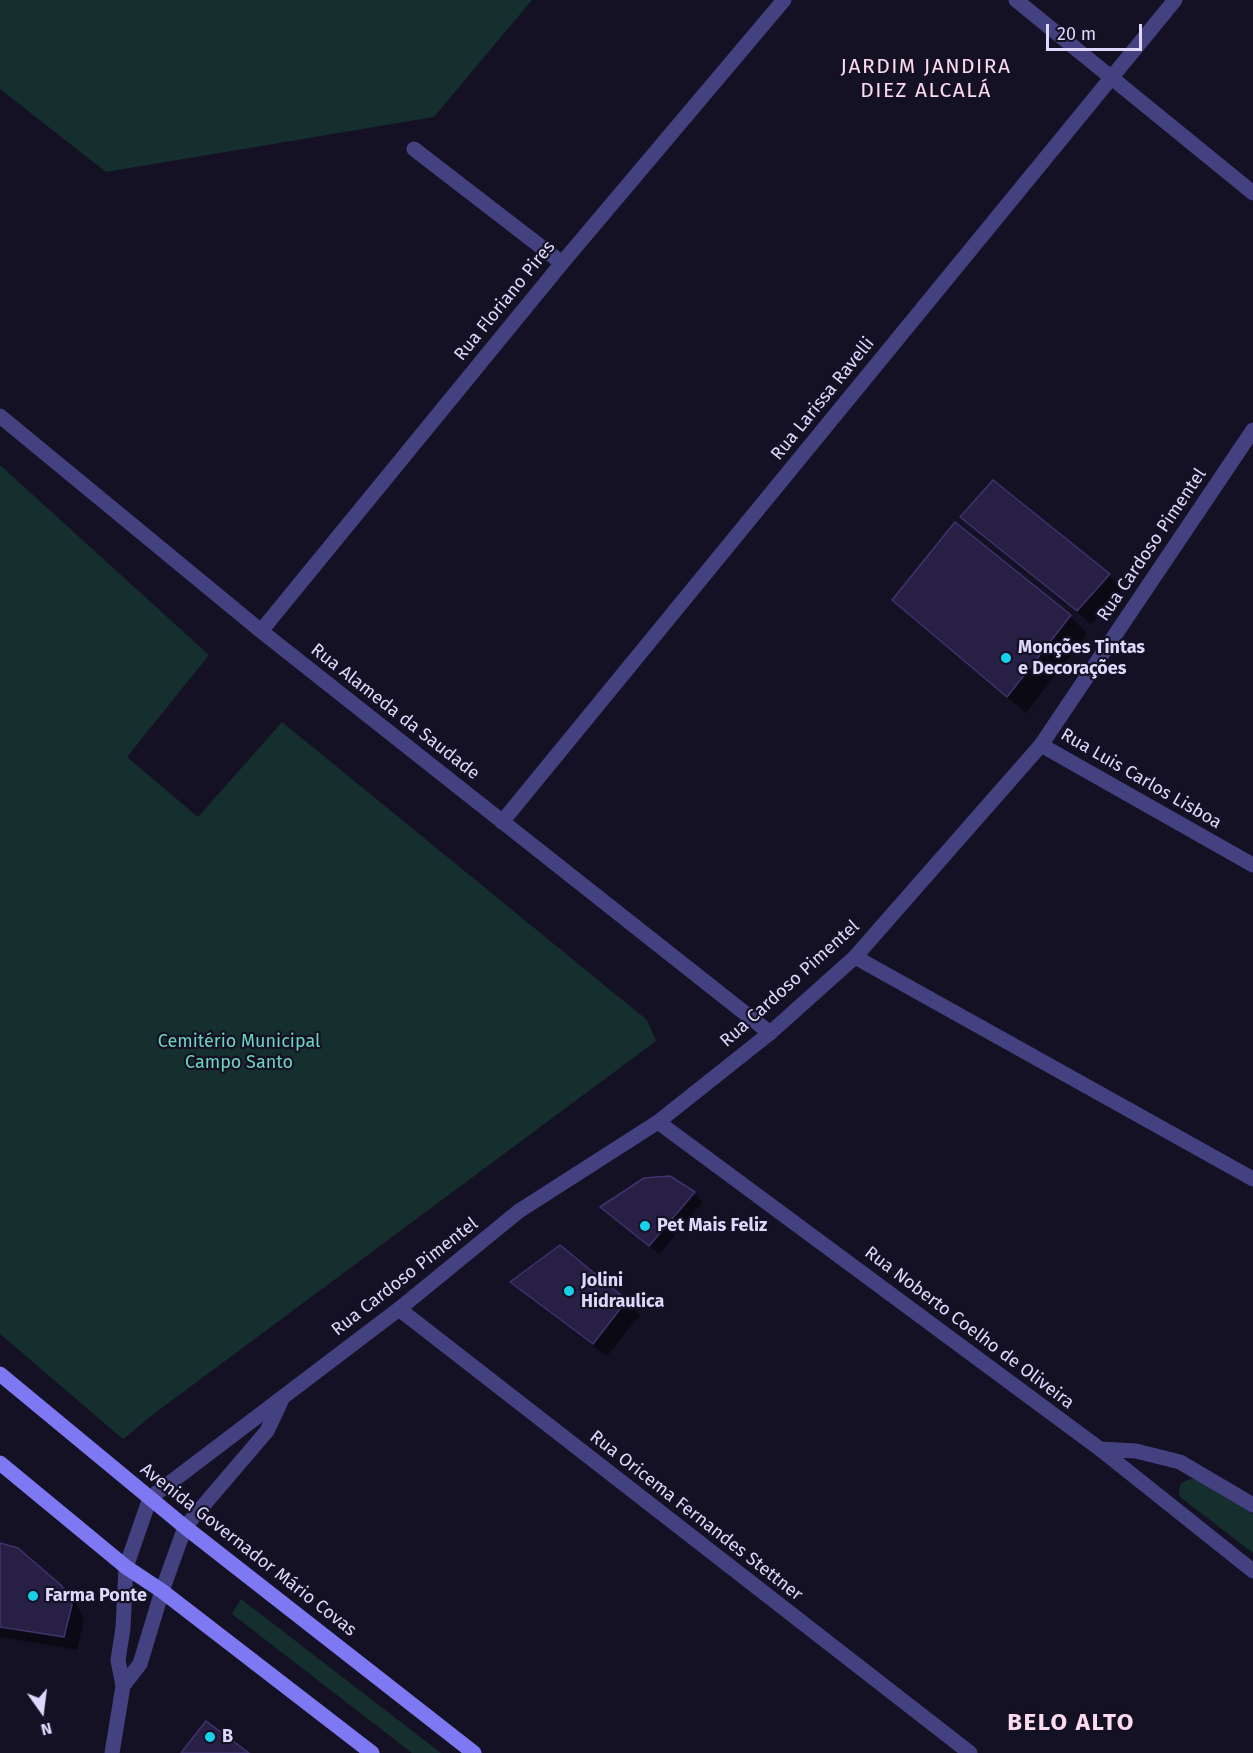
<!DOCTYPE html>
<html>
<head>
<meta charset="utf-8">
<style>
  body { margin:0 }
  #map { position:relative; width:1253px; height:1753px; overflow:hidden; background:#151125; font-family:"Fira Sans",sans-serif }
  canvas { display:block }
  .north { position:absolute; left:12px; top:1681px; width:60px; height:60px; -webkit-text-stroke:4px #151125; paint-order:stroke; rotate:166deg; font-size:16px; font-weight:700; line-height:24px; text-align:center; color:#ded9fc }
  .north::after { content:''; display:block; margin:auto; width:21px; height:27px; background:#ded9fc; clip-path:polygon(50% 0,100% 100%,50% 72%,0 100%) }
  .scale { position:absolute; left:1046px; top:24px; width:96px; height:27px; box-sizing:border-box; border:3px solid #ded9fc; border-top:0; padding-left:8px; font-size:18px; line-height:21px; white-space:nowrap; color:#ded9fc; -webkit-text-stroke:4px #151125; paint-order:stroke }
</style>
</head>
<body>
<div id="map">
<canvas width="1253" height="1753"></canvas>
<div class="north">N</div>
<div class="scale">20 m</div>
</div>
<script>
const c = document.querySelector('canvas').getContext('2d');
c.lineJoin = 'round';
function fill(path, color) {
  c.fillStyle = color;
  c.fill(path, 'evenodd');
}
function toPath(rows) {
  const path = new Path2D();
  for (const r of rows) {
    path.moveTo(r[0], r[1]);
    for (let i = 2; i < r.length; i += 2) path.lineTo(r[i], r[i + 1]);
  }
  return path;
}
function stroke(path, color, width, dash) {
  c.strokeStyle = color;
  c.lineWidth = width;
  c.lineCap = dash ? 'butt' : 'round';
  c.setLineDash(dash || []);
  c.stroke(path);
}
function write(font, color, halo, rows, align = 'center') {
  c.font = font + ' "Fira Sans",sans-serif';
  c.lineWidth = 4.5;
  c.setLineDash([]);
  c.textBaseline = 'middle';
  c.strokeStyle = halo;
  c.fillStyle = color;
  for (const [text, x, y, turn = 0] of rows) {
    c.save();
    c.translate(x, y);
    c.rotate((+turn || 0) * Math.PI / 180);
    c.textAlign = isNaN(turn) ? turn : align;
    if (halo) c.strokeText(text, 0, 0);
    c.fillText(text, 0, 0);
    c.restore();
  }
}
fill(toPath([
  [0,0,532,0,434,117,106,172,0,89],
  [0,465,209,655,127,757,198,817,282,722,647,1020,656,1041,155,1413,123,1439,0,1334],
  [1190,1479,1194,1479,1253,1514,1253,1553,1180,1497,1179,1493,1180,1485,1183,1482],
  [241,1599,441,1753,412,1753,232,1614]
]), '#152e2e');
fill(toPath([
  [993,482,1109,575,1122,589,1091,624,976,530,962,516],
  [894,600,1070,616,1087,634,1026,713,912,618],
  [694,1193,703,1202,659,1254,611,1215],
  [560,1247,626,1302,640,1315,607,1356,526,1295,512,1282],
  [0,1545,61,1587,75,1601,84,1620,77,1650,0,1637]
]), '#0007');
const building = toPath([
  [993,480,1110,574,1077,611,960,517,993,480],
  [955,522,1071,615,1007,697,892,600,955,522],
  [670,1176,695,1192,649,1246,600,1207,644,1178,670,1176],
  [560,1245,627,1300,593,1344,510,1282,560,1245],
  [0,1543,18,1548,62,1586,72,1605,64,1637,0,1627,0,1543],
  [206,1721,249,1753,181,1753,206,1721]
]);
fill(building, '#271f44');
stroke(building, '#40336e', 1.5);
stroke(toPath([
  [1016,0,1253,193],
  [414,149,562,263],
  [0,416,261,631,770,1033],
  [261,631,562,263,784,0],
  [1041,745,1253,865],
  [502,822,1175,0],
  [855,957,1253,1179],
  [658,1122,1100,1449,1253,1571],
  [399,1309,970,1753],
  [1100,1449,1136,1451,1180,1462,1253,1505],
  [123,1686,140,1664,162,1591],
  [112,1753,123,1686,118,1660,123,1628,126,1567]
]), '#444180', 15);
stroke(toPath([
  [126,1567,150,1498,399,1309,519,1211,658,1122,770,1033,855,957,1041,745,1253,430],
  [162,1591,185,1527,267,1431,283,1397]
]), '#444180', 15);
stroke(toPath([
  [0,1374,185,1527,474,1753],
  [0,1463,126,1567,162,1591,372,1753]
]), '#7e79f3', 15);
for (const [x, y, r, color] of [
  [1006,658,6,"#17d1ea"],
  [645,1226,6,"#17d1ea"],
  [569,1291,6,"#17d1ea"],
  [33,1596,6,"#17d1ea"],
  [210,1737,6,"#17d1ea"]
]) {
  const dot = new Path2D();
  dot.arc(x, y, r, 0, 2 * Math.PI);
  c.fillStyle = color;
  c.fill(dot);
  stroke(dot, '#151125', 2);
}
write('18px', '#ded9fc', '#151125', [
  ["Rua Floriano Pires",505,301,-51],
  ["Rua Larissa Ravelli",823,399,-51],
  ["Rua Cardoso Pimentel",1152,545,-56],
  ["Rua Alameda da Saudade",395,712,38],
  ["Rua Luis Carlos Lisboa",1141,779,30],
  ["Rua Cardoso Pimentel",790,984,-42],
  ["Rua Cardoso Pimentel",405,1277,-38],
  ["Rua Noberto Coelho de Oliveira",969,1328,37],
  ["Rua Oricema Fernandes Stettner",696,1516,38],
  ["Avenida Governador Mário Covas",248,1550,38]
]);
write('bold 18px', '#ded9fc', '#151125', [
  ["Monções Tintas",1018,648],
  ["e Decorações",1018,669],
  ["Pet Mais Feliz",657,1226],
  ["Jolini",581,1281],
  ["Hidraulica",581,1302],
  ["Farma Ponte",45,1596],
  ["B",222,1737]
], 'left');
write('18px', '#6bd5bd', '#151125', [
  ["Cemitério Municipal",239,1042],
  ["Campo Santo",239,1063]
]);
c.letterSpacing = '1.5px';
write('21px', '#fcdbef', '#151125', [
  ["JARDIM JANDIRA",926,67],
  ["DIEZ ALCALÁ",926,91]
]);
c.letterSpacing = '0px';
c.letterSpacing = '1.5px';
write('bold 24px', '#fcdbef', '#151125', [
  ["BELO ALTO",1071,1723]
]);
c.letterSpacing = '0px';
</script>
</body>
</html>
